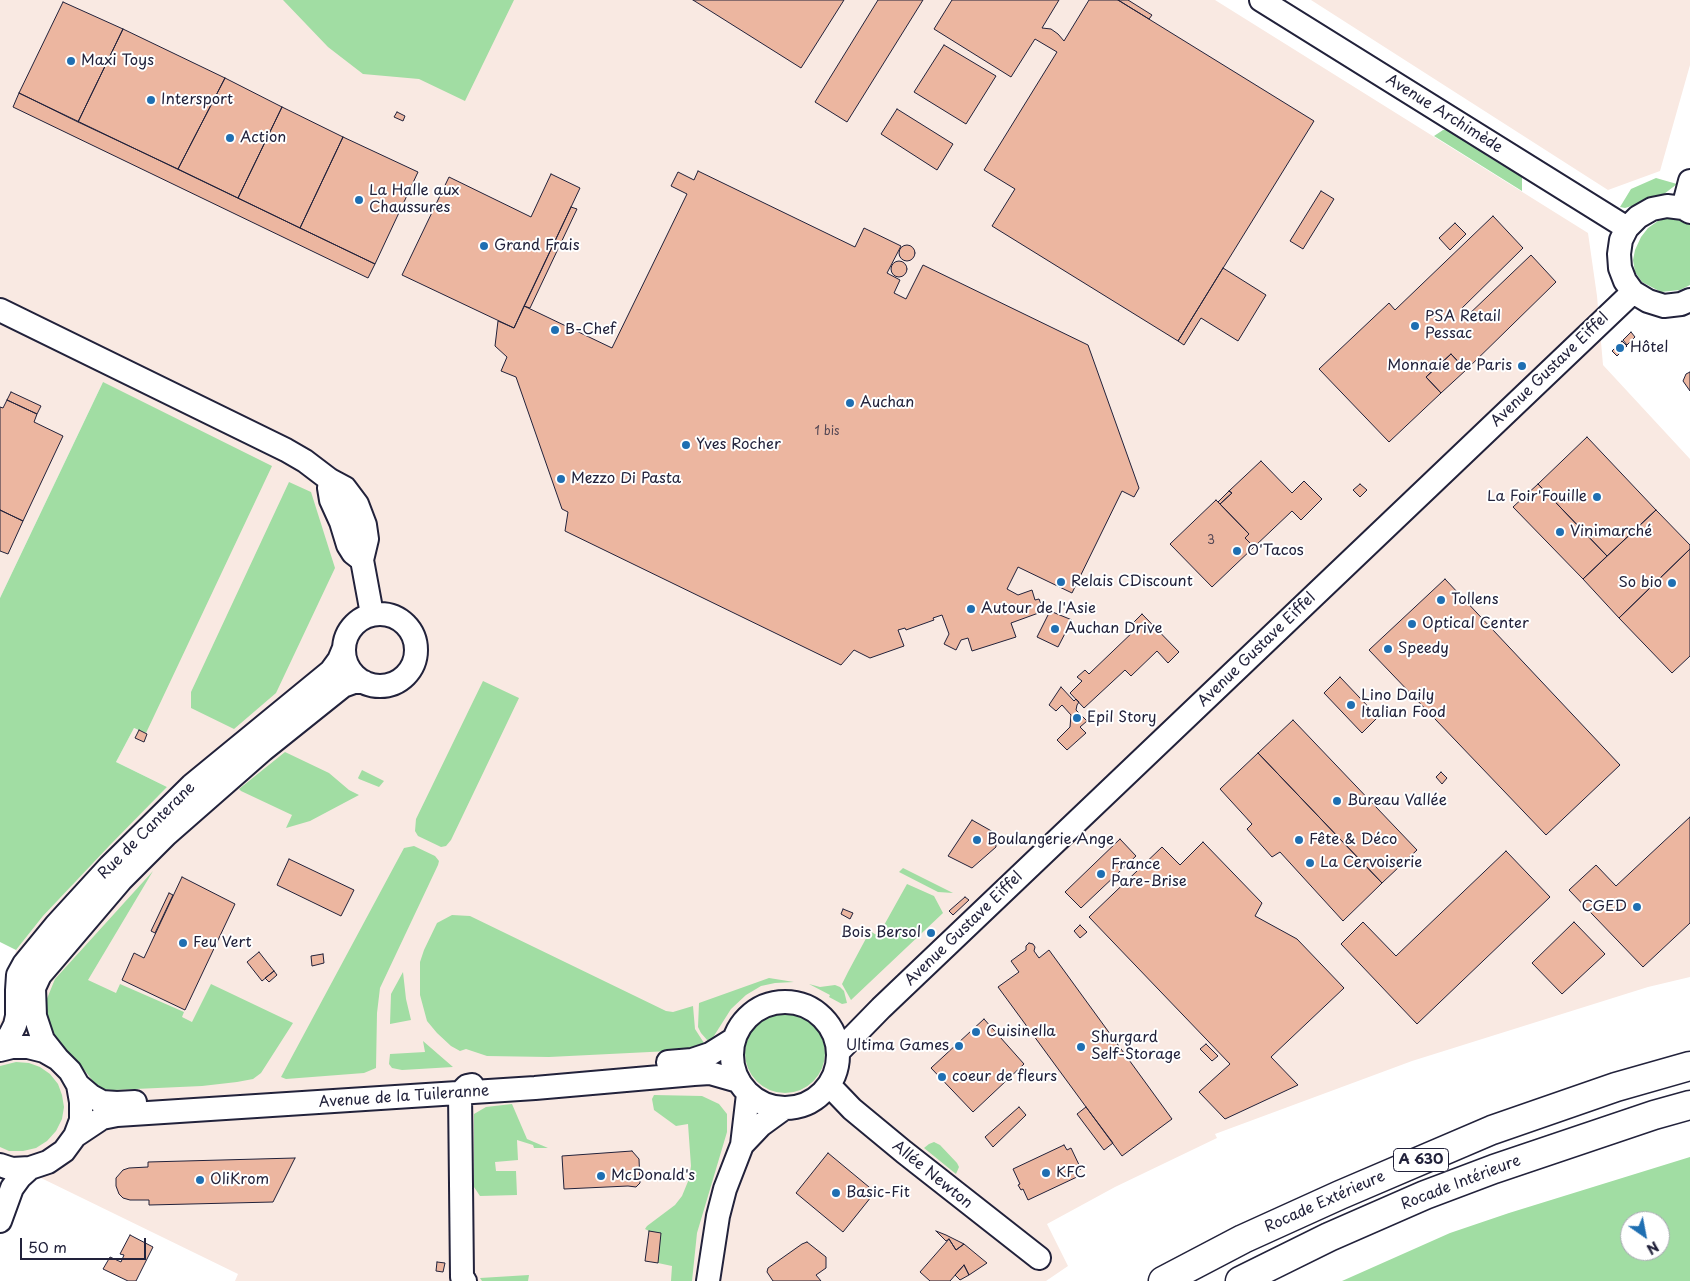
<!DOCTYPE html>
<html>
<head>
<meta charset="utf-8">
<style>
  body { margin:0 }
  #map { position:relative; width:1690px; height:1281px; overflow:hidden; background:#fff; font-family:"Playpen Sans",sans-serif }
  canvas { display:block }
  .north { position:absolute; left:1620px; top:1211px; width:50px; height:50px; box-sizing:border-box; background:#fff; border:1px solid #a7a7b1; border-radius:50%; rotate:147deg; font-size:14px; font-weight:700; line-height:20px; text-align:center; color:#22223b }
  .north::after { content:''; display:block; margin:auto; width:18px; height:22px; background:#1f6fb2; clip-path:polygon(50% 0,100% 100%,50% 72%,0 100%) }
  .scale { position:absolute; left:20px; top:1238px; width:126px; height:22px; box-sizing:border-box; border:2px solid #22223b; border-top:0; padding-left:6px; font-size:15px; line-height:18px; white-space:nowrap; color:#22223b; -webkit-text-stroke:4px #fff; paint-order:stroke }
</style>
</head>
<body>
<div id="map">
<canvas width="1690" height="1281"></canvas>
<div class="north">N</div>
<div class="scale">50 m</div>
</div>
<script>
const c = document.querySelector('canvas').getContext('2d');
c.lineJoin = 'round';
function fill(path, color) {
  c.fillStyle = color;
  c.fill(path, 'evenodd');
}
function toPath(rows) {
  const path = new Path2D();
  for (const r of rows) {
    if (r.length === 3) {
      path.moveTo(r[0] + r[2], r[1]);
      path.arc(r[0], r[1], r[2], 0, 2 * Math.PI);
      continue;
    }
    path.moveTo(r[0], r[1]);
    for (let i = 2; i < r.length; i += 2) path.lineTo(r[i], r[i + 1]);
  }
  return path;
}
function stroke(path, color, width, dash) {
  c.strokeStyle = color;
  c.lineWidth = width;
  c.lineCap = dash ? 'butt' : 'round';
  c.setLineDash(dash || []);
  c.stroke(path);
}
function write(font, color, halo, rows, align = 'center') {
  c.font = font + ' "Playpen Sans",sans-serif';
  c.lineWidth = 4;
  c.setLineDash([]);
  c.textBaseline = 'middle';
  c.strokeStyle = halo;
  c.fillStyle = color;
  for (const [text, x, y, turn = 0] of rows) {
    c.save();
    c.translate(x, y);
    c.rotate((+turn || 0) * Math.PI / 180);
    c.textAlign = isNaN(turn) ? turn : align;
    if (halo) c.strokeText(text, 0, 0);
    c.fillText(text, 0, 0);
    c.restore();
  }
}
fill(toPath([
  [0,0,1215,0,1588,233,1597,296,1603,365,1690,459,1690,977,1648,987,1412,1061,1215,1134,1217,1138,1115,1187,1047,1224,1068,1266,1046,1281,235,1281,238,1274,39,1177,0,1179,0,1022,5,1014,16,950,43,916,110,844,167,787,116,762,134,728,145,733,103,382,0,598],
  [1311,0,1690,0,1690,65,1660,171,1608,190]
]), '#f9e9e2');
fill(toPath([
  [283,0,514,0,465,101,419,79,363,74,328,47],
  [1452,129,1460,133,1487,156,1522,177,1522,191,1434,136,1443,130],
  [1656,178,1677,184,1664,194,1648,197,1635,205,1625,208,1620,207,1631,189],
  [1671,217,1684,219,1690,223,1690,285,1680,290,1661,292,1642,282,1635,272,1633,260,1635,250,1641,237,1648,228,1658,221],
  [103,382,272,466,146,733,134,728,116,762,167,787,110,845,43,916,16,950,0,942,0,598],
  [289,482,311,492,335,568,276,693,234,729,191,708,191,692],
  [483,681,519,698,451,840,446,846,441,847,418,836,415,831,416,819],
  [285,752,329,773,349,790,359,795,310,821,286,828,292,815,241,791,239,789],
  [362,770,384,781,379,787,359,779,358,778],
  [414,846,435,856,439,861,438,865,380,988,377,1013,376,1068,364,1073,286,1079,281,1077,404,848],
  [903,868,953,893,938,892,899,872],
  [153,871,88,980,116,993,120,984,184,1012,182,1017,192,1022,211,984,293,1023,261,1073,253,1079,237,1082,202,1086,113,1090,103,1089,96,1085,82,1067,58,1041,52,1031,44,1006,55,979],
  [907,884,934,896,943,913,851,1000,842,984,848,972,870,931,878,936],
  [452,915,470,916,666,1011,673,1012,693,1006,695,1029,704,1043,685,1049,670,1051,549,1057,487,1056,466,1049,460,1051,451,1046,437,1033,427,1021,420,995,420,962,424,950,437,923],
  [403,972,406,999,411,1020,390,1024,391,994],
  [769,978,794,982,775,983,761,986,746,995,731,1009,712,1039,708,1041,701,1033,698,1027,699,1003],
  [809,984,820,987,835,985,840,987,844,991,847,1003,842,1004,829,997,830,995],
  [785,1053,40],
  [423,1041,453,1067,402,1070,392,1068,389,1064,390,1054,425,1052],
  [16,1062,29,1063,40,1067,50,1074,58,1084,62,1095,64,1107,62,1119,56,1131,47,1141,36,1148,23,1151,9,1151,0,1147,0,1066],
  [654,1095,702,1096,719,1104,727,1114,727,1132,697,1233,692,1281,671,1281,672,1266,658,1263,649,1231,645,1229,647,1226,675,1205,682,1196,689,1179,691,1166,688,1124,676,1126,654,1110,652,1099],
  [512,1104,527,1139,548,1148,534,1148,533,1145,517,1140,518,1160,495,1162,496,1171,516,1171,517,1195,480,1196,474,1187,474,1114,486,1107],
  [934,1142,940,1145,957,1163,959,1167,956,1174,924,1148,929,1144],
  [1690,1157,1690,1281,1342,1281,1450,1233,1509,1213],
  [1630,1221,1660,1221,1660,1251,1630,1251],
  [529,1275,528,1281,482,1281,480,1278]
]), '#a1dda3');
const building = toPath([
  [693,0,844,0,801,68,693,0],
  [878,0,923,0,847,122,815,102,878,0],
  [952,0,1059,0,1042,28,1051,29,1058,34,1064,41,1089,0,1118,0,1314,121,1178,341,992,226,1015,189,984,170,1057,52,1035,39,1011,77,934,29,952,0],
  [1118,0,1128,0,1152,15,1149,19,1118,0],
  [63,2,123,29,78,122,19,93,63,2],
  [123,29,225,78,178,169,78,122,123,29],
  [944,45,996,76,966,124,914,92,944,45],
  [225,78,282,107,238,198,178,169,225,78],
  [19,93,375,264,368,278,13,107,19,93],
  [282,107,343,137,300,228,238,198,282,107],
  [897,109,953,144,937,170,881,134,897,109],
  [397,112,405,116,403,121,394,117,397,112],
  [343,137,418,172,375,264,300,228,343,137],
  [698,171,855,247,864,228,901,246,887,273,900,280,894,293,906,299,923,265,1088,345,1139,488,1134,497,1122,491,1072,593,1018,567,1007,589,1018,595,1032,590,1035,600,1039,599,1044,611,1011,623,1016,637,972,651,968,638,961,640,956,650,944,644,949,634,942,615,933,618,934,620,906,630,905,628,898,630,904,646,870,658,854,650,841,665,565,531,568,512,562,509,516,377,501,371,507,357,495,346,498,321,514,328,524,306,612,348,687,194,671,186,678,172,694,180,698,171],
  [551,174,580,188,514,328,402,275,449,177,531,217,551,174],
  [1321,191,1334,199,1303,249,1290,241,1321,191],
  [571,207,577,209,530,308,524,306,571,207],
  [1493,216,1523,248,1460,310,1466,317,1531,255,1556,282,1466,370,1451,354,1426,377,1441,393,1389,442,1319,369,1389,303,1395,310,1493,216],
  [1455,223,1466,234,1450,250,1439,238,1455,223],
  [907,253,8],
  [899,269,8],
  [1223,268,1266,295,1238,341,1201,318,1184,345,1178,341,1223,268],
  [1631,332,1635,337,1627,345,1623,340,1631,332],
  [1622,341,1627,346,1617,356,1612,351,1622,341],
  [1451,354,1466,370,1441,393,1426,377,1451,354],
  [1690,372,1690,391,1683,381,1686,374,1690,372],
  [11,392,41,406,37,414,7,400,11,392],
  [7,400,37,414,34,422,63,436,23,521,0,510,0,407,3,408,7,400],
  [1587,437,1656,510,1607,556,1538,484,1587,437],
  [1261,461,1292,493,1304,481,1322,499,1301,520,1292,511,1254,547,1245,538,1249,534,1220,504,1232,493,1229,491,1261,461],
  [1360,484,1367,490,1360,497,1353,490,1360,484],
  [1538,484,1607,556,1583,579,1513,507,1538,484],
  [1229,491,1232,493,1220,504,1218,502,1229,491],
  [1216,500,1249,534,1245,538,1254,547,1212,587,1170,544,1216,500],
  [0,510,23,521,8,554,0,551,0,510],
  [1656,510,1690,545,1690,549,1619,618,1583,579,1656,510],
  [1690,549,1690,656,1672,673,1619,618,1690,549],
  [1445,579,1620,765,1546,835,1369,650,1445,579],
  [1050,611,1072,620,1058,647,1037,637,1050,611],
  [1142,614,1179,652,1168,663,1157,651,1131,676,1125,670,1084,708,1070,693,1082,681,1077,677,1085,670,1089,674,1136,629,1132,624,1142,614],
  [1340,677,1378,717,1362,733,1324,693,1340,677],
  [1061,687,1074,701,1076,699,1079,702,1077,705,1076,710,1087,721,1080,727,1086,733,1067,750,1057,740,1070,727,1071,715,1062,705,1056,711,1049,705,1061,687],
  [1293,720,1417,850,1382,883,1258,753,1293,720],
  [139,730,147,734,144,742,135,738,139,730],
  [1258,753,1382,883,1343,921,1280,852,1272,857,1247,829,1252,824,1220,789,1258,753],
  [1441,772,1447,778,1442,784,1436,777,1441,772],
  [1690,817,1690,923,1643,967,1569,890,1596,865,1616,886,1690,817],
  [972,820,995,833,996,847,972,868,948,856,972,820],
  [1120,839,1136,856,1081,908,1065,892,1120,839],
  [1203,842,1262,903,1255,916,1297,939,1344,988,1271,1057,1298,1085,1225,1119,1199,1092,1230,1064,1089,917,1162,847,1180,865,1203,842],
  [1506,851,1550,897,1417,1024,1341,944,1363,922,1396,956,1506,851],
  [289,859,354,890,341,916,277,885,289,859],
  [182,877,235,904,185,1010,122,980,134,953,144,958,182,877],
  [169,893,173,895,155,933,151,931,169,893],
  [965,897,969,900,953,915,949,911,965,897],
  [843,909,853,913,850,919,841,914,843,909],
  [1574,922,1605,954,1562,994,1532,963,1574,922],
  [1080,925,1087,932,1080,938,1074,931,1080,925],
  [1029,943,1033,944,1035,947,1034,951,1039,958,1049,950,1172,1119,1122,1156,998,987,1019,972,1011,961,1026,950,1026,946,1029,943],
  [259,952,274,971,262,981,247,962,259,952],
  [323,954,324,963,312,966,311,956,323,954],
  [274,971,277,975,269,982,265,978,274,971],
  [984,1019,1024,1064,973,1112,931,1068,984,1019],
  [1206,1044,1218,1056,1212,1061,1200,1049,1206,1044],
  [1019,1107,1026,1115,993,1147,985,1137,1019,1107],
  [1086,1107,1113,1143,1104,1150,1077,1114,1086,1107],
  [1064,1145,1067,1150,1071,1148,1081,1169,1077,1171,1079,1176,1028,1200,1023,1189,1021,1190,1018,1185,1020,1184,1013,1169,1064,1145],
  [632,1151,639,1159,640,1183,636,1187,628,1186,564,1189,562,1156,632,1151],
  [828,1153,875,1192,843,1232,796,1193,828,1153],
  [295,1158,273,1202,149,1205,149,1200,130,1200,123,1198,119,1194,116,1186,116,1178,123,1170,129,1168,148,1167,148,1162,295,1158],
  [649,1231,661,1233,658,1263,645,1261,649,1231],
  [936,1231,946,1235,964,1244,956,1250,949,1239,946,1241,936,1231],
  [130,1235,153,1247,136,1281,128,1281,103,1269,110,1257,121,1262,124,1255,120,1254,130,1235],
  [949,1239,956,1250,964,1244,987,1263,969,1275,964,1265,950,1281,930,1281,920,1272,949,1239],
  [807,1242,826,1257,826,1268,816,1275,821,1281,773,1281,767,1272,768,1268,802,1244,807,1242],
  [437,1262,445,1263,443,1272,436,1271,437,1262],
  [964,1265,969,1275,960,1280,955,1275,964,1265]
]);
fill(building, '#ecb6a0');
stroke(building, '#22223b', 1);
const minor = toPath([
  [1261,0,1627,228],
  [1683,208,1690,181],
  [1690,212,1683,208,1667,206,1652,209,1638,217,1627,228,1621,240,1619,254,1620,268,1625,281,1633,292,1648,301,1664,306,1681,304,1690,300],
  [0,310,286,450,305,461,330,480,345,488,357,504,365,525,367,539,362,560,372,614],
  [330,480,329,488,331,500,341,522,348,545,353,553,362,560],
  [380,650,36],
  [785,1055,53],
  [0,1047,10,1035,15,1025,17,1016,17,990,18,975,24,964,56,925,110,866,192,785,331,671,339,660,344,648],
  [0,1050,12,1047,28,1047,44,1051,58,1059,70,1071,78,1085,81,1102,81,1120,75,1136,64,1151,48,1162,30,1168,12,1169,0,1165],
  [839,1051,881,1008,943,949,1633,292],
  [58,1059,43,1040,35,1016,34,988,40,975,52,961,121,880,166,835,263,750,343,686,354,682,364,682],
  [668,1062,692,1060,710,1054,734,1039],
  [78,1085,91,1096,102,1102,117,1103,135,1102],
  [830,1086,852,1109,904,1152,1039,1258],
  [75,1136,102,1118,117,1115,535,1088,694,1074,710,1073,738,1081],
  [742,1145,761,1125,783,1109],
  [0,1221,12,1188,20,1177,30,1168],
  [465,1281,462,1277,460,1093,467,1086,472,1085],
  [708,1281,718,1216,725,1189,742,1145,748,1094]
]);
const highway = toPath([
  [1163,1281,1243,1239,1340,1195,1492,1130,1616,1087,1690,1066],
  [1240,1281,1329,1237,1425,1195,1494,1169,1654,1115,1690,1105]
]);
stroke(minor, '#22223b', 26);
stroke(highway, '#22223b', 31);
stroke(minor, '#fff', 22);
stroke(highway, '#fff', 28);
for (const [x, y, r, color] of [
  [71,61,5,"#1f6fb2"],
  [151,100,5,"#1f6fb2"],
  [230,138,5,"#1f6fb2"],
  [359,200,5,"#1f6fb2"],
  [484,246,5,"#1f6fb2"],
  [1415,326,5,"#1f6fb2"],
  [555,330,5,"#1f6fb2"],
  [1620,348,5,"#1f6fb2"],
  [1522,366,5,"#1f6fb2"],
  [850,403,5,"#1f6fb2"],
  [686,445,5,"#1f6fb2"],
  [561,479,5,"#1f6fb2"],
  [1597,497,5,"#1f6fb2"],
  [1560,532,5,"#1f6fb2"],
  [1237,551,5,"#1f6fb2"],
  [1061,582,5,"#1f6fb2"],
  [1672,583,5,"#1f6fb2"],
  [1441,600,5,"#1f6fb2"],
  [971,609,5,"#1f6fb2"],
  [1412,624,5,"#1f6fb2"],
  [1055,629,5,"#1f6fb2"],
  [1388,649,5,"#1f6fb2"],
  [1351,705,5,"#1f6fb2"],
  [1077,718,5,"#1f6fb2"],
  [1337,801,5,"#1f6fb2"],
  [977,840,5,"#1f6fb2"],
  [1299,840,5,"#1f6fb2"],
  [1310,863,5,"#1f6fb2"],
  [1101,874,5,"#1f6fb2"],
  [1637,907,5,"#1f6fb2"],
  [931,933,5,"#1f6fb2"],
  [183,943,5,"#1f6fb2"],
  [976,1032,5,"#1f6fb2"],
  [959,1046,5,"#1f6fb2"],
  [1081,1047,5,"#1f6fb2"],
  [942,1077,5,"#1f6fb2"],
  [1046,1173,5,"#1f6fb2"],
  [601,1176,5,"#1f6fb2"],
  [200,1180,5,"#1f6fb2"],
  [836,1193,5,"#1f6fb2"]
]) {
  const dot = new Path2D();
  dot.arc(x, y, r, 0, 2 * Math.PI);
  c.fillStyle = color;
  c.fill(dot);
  stroke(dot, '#fff', 2);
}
write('12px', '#544754', null, [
  ["1 bis",827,432],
  ["3",1211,541]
]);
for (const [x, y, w] of [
  [1421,1160,55]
]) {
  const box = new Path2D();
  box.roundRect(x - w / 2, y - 11.5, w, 23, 4);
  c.fillStyle = '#fff';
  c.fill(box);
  stroke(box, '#22223b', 1);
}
write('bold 14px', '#22223b', null, [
  ["A 630",1421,1160]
]);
write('15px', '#22223b', '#fff', [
  ["Maxi Toys",81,61],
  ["Intersport",161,100],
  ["Action",240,138],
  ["La Halle aux",369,191],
  ["Chaussures",369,208],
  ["Grand Frais",494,246],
  ["PSA Retail",1425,317],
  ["Pessac",1425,334],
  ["B-Chef",565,330],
  ["Hôtel",1630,348],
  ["Monnaie de Paris",1512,366,"right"],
  ["Auchan",860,403],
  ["Yves Rocher",696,445],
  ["Mezzo Di Pasta",571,479],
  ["La Foir'Fouille",1587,497,"right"],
  ["Vinimarché",1570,532],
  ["O'Tacos",1247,551],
  ["Relais CDiscount",1071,582],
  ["So bio",1662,583,"right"],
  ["Tollens",1451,600],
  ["Autour de l'Asie",981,609],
  ["Optical Center",1422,624],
  ["Auchan Drive",1065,629],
  ["Speedy",1398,649],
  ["Lino Daily",1361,696],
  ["Italian Food",1361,713],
  ["Epil Story",1087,718],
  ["Bureau Vallée",1347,801],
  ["Boulangerie Ange",987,840],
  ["Fête & Déco",1309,840],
  ["La Cervoiserie",1320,863],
  ["France",1111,865],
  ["Pare-Brise",1111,882],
  ["CGED",1627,907,"right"],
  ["Bois Bersol",921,933,"right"],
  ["Feu Vert",193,943],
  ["Cuisinella",986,1032],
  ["Shurgard",1091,1038],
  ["Self-Storage",1091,1055],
  ["Ultima Games",949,1046,"right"],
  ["coeur de fleurs",952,1077],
  ["KFC",1056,1173],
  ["McDonald's",611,1176],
  ["OliKrom",210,1180],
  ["Basic-Fit",846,1193]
], 'left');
write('15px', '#22223b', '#fff', [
  ["Avenue Archimède",1444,114,32],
  ["Avenue Gustave Eiffel",1550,370,-44],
  ["Avenue Gustave Eiffel",1257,650,-44],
  ["Rue de Canterane",147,831,-45],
  ["Avenue Gustave Eiffel",964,929,-44],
  ["Avenue de la Tuileranne",404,1097,-4],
  ["Allée Newton",932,1175,39],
  ["Rocade Intérieure",1461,1183,-21],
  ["Rocade Extérieure",1325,1202,-24]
]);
</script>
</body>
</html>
